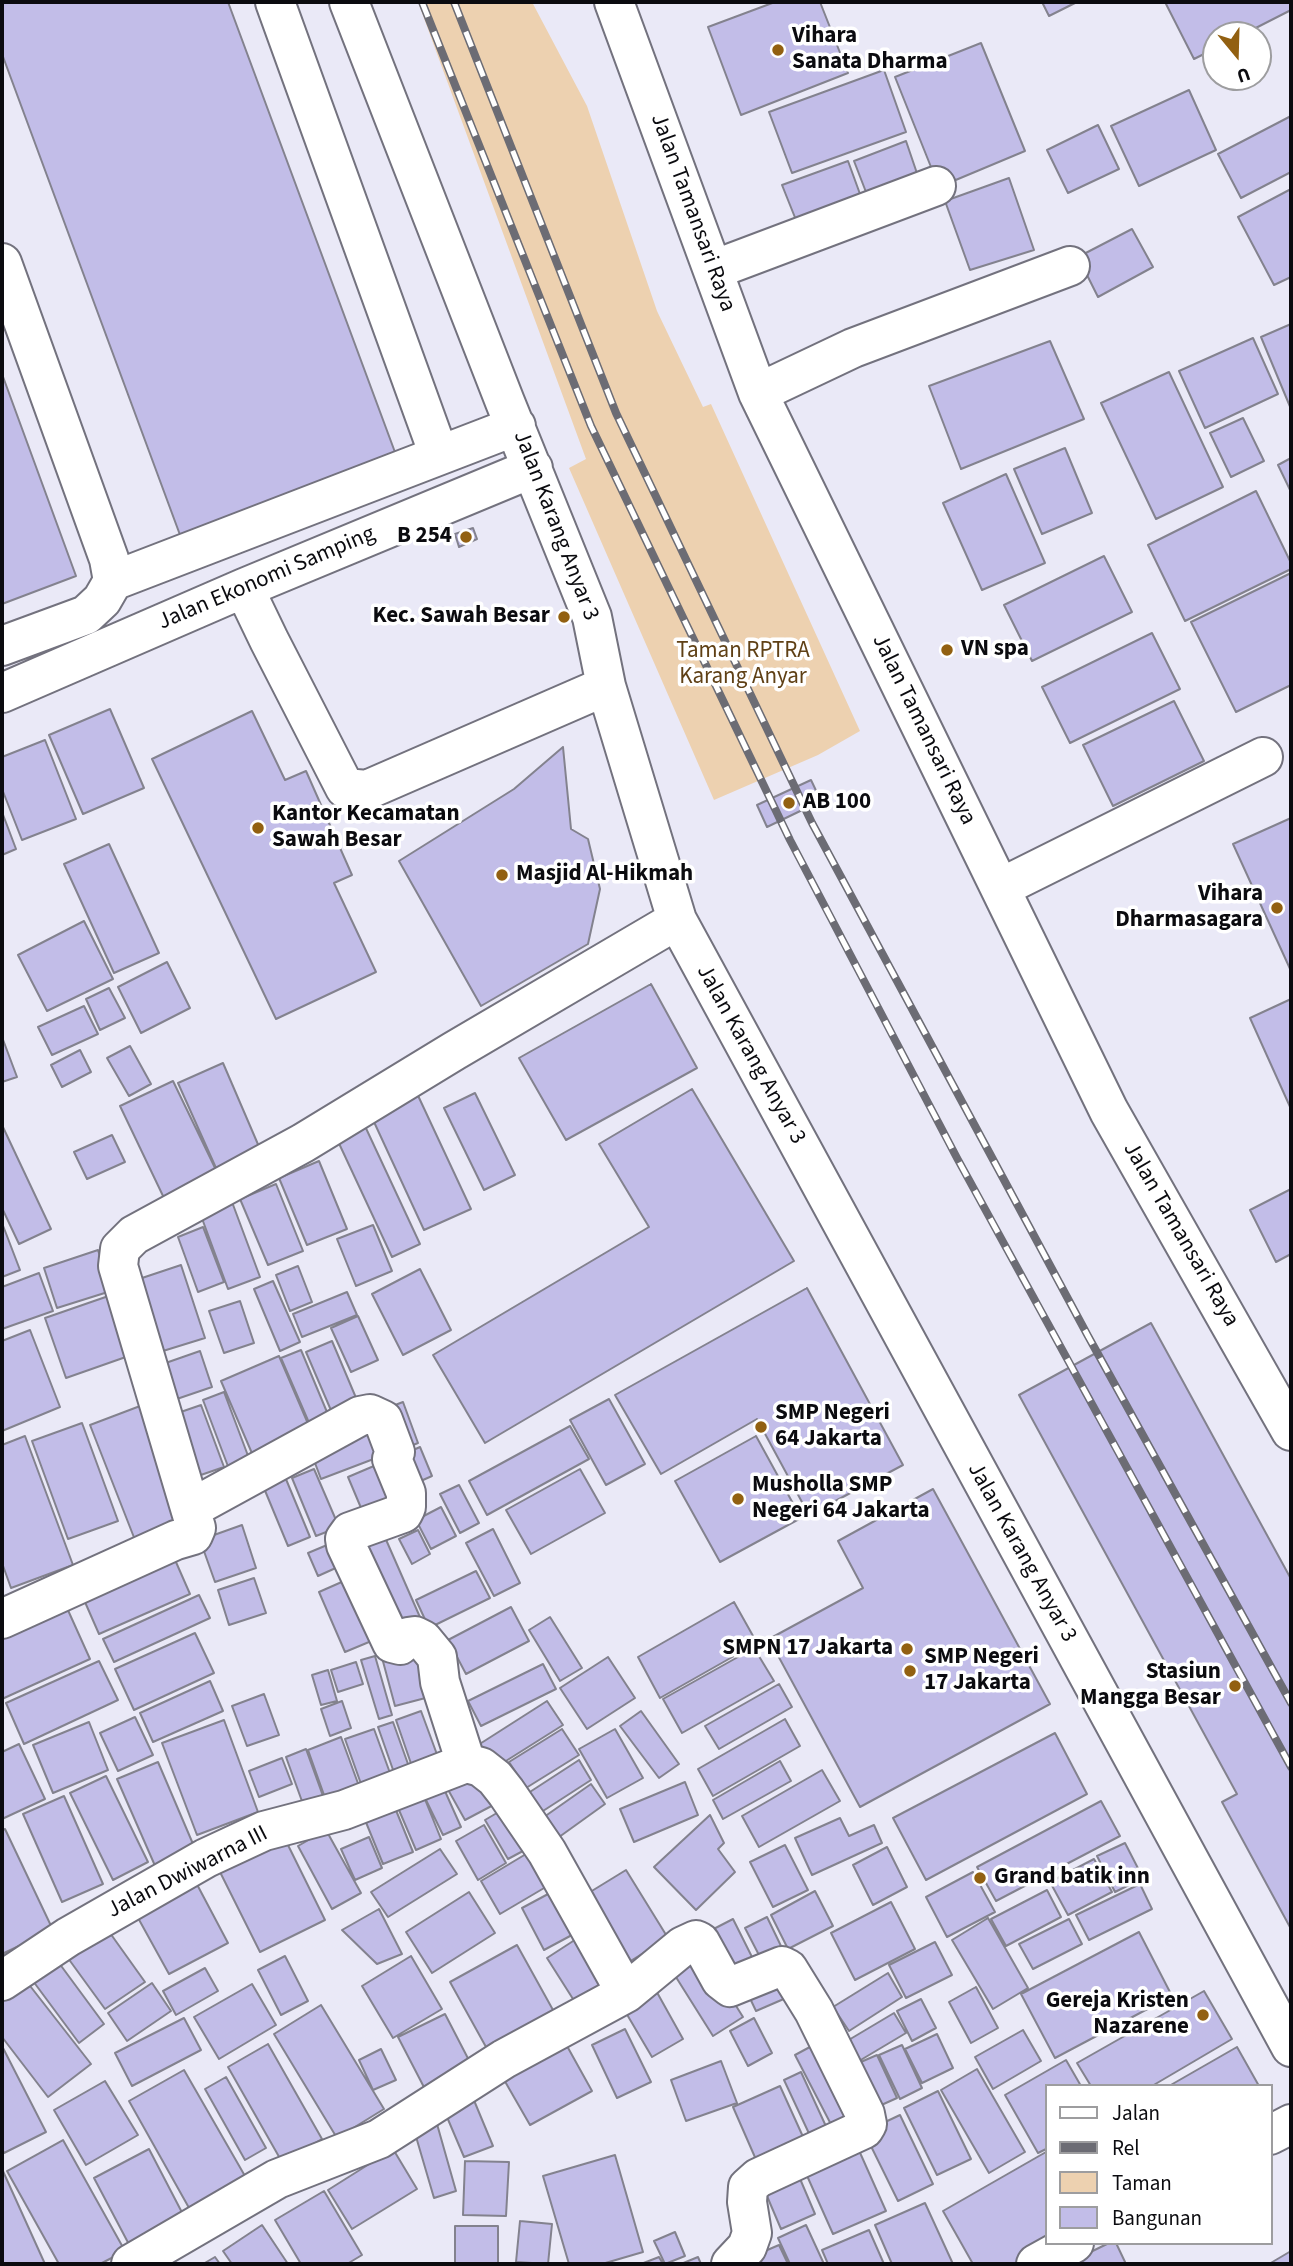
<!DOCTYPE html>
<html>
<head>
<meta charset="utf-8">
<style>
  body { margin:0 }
  #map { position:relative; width:1293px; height:2266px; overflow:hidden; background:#eae9f7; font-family:"Source Sans 3",sans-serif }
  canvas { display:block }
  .frame { position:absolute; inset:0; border:4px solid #0b0b0f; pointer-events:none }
  .legend { position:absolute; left:1045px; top:2084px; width:228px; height:161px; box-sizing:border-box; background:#fff; border:2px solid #9d9d9f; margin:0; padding:9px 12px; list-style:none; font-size:21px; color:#0b0b0f }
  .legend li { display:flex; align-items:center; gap:14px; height:35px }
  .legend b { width:35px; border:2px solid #9d9d9f }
  .north { position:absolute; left:1202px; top:21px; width:70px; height:70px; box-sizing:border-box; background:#fff; border:2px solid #9d9d9f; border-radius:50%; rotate:161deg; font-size:19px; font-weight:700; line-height:28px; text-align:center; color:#0b0b0f }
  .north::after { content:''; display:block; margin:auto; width:24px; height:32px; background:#926011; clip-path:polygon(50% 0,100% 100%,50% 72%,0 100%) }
</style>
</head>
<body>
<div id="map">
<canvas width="1293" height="2266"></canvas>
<div class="frame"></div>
<ul class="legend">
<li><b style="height:9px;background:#fff"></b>Jalan</li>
<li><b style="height:9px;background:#6c6c74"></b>Rel</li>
<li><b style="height:19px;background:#edd1b0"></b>Taman</li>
<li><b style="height:19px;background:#c2bde8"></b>Bangunan</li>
</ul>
<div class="north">U</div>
</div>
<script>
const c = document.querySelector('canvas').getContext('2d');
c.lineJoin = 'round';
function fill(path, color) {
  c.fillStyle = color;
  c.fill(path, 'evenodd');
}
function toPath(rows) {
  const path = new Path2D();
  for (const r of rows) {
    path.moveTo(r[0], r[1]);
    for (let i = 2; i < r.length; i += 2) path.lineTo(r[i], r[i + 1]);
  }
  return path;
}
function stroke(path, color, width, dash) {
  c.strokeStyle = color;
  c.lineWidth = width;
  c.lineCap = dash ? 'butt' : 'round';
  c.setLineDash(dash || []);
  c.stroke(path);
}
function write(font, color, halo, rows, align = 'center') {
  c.font = font + ' "Source Sans 3",sans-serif';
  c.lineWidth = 7;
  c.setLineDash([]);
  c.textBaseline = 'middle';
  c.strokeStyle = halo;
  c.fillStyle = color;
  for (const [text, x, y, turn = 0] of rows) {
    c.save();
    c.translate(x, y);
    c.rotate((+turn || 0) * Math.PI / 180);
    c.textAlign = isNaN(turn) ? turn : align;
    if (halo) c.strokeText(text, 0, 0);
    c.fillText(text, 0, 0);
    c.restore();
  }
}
fill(toPath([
  [418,2,532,2,587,106,657,311,703,407,711,404,860,731,818,755,714,800,569,468,586,459]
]), '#edd1b0');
const building = toPath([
  [2,2,228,2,399,463,183,543,2,54,2,2],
  [775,2,820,2,848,73,741,115,708,27,775,2],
  [1042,2,1077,2,1049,16,1042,2],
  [1165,2,1291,2,1291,10,1242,35,1216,35,1216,48,1194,59,1165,2],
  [981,43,1025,151,939,187,895,77,981,43],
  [884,70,906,132,792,173,769,112,884,70],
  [1189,90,1216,150,1139,186,1111,126,1189,90],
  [1291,116,1291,172,1241,198,1218,154,1291,116],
  [1098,125,1119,169,1068,193,1047,150,1098,125],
  [906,141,922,188,871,205,854,161,906,141],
  [848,161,864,205,800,230,782,185,848,161],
  [1009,178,1034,250,970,270,945,201,1009,178],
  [1291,189,1291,277,1274,285,1238,217,1291,189],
  [1132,229,1153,267,1098,297,1078,257,1132,229],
  [1291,324,1291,409,1261,337,1291,324],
  [1253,338,1278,394,1205,428,1179,371,1253,338],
  [1050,341,1084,419,961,469,929,386,1050,341],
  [1169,372,1223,487,1156,519,1101,403,1169,372],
  [2,374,76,576,2,604,2,374],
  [1243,418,1264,461,1231,477,1210,433,1243,418],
  [1065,448,1092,513,1042,534,1014,469,1065,448],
  [1291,458,1291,492,1278,465,1291,458],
  [1006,474,1045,563,982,590,943,503,1006,474],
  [1256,491,1291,563,1291,569,1185,621,1148,545,1256,491],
  [473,528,477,539,459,547,455,534,473,528],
  [1104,556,1132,612,1032,661,1004,605,1104,556],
  [1291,573,1291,685,1236,712,1191,622,1291,573],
  [1152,633,1180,689,1070,743,1042,687,1152,633],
  [1174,701,1204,761,1113,806,1083,745,1174,701],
  [110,709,144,788,83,814,49,735,110,709],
  [252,711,285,780,306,771,352,875,334,883,376,972,276,1019,152,759,252,711],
  [45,740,76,819,22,840,2,789,2,757,45,740],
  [563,747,571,829,588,839,600,889,588,944,481,1006,399,861,514,789,563,747],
  [811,780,821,801,767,827,757,805,811,780],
  [2,812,16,849,2,855,2,812],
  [1291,818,1291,971,1233,844,1291,818],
  [109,844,159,953,114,973,64,864,109,844],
  [84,921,113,979,47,1011,18,955,84,921],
  [167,962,190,1008,141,1033,118,987,167,962],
  [651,984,697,1068,566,1140,519,1058,651,984],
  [109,988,125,1018,100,1030,86,999,109,988],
  [1291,999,1291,1109,1250,1018,1291,999],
  [84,1006,98,1034,52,1055,38,1027,84,1006],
  [2,1037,17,1077,2,1082,2,1037],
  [130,1046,151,1084,129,1096,107,1058,130,1046],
  [80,1050,91,1072,62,1087,51,1065,80,1050],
  [223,1063,260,1149,216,1168,178,1083,223,1063],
  [173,1081,217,1172,164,1198,120,1106,173,1081],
  [414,1087,471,1209,424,1230,368,1109,414,1087],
  [692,1089,794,1261,485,1443,433,1355,649,1227,599,1144,692,1089],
  [475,1093,515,1175,484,1190,444,1108,475,1093],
  [364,1124,420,1244,392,1257,336,1137,364,1124],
  [2,1125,51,1229,19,1244,2,1208,2,1125],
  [112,1135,125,1162,87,1179,74,1152,112,1135],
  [319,1161,347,1229,307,1245,279,1178,319,1161],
  [276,1184,303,1251,268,1265,240,1199,276,1184],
  [1291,1189,1291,1254,1276,1262,1250,1210,1291,1189],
  [232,1202,260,1277,228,1289,200,1213,232,1202],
  [2,1223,20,1270,2,1277,2,1223],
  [373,1225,392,1271,356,1286,337,1239,373,1225],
  [203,1227,224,1282,198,1292,178,1237,203,1227],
  [98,1250,111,1291,57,1308,44,1268,98,1250],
  [181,1265,205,1338,150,1355,127,1283,181,1265],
  [298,1266,312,1302,290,1311,276,1275,298,1266],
  [420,1269,451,1330,403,1355,372,1294,420,1269],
  [39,1273,53,1311,2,1329,2,1287,39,1273],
  [273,1281,300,1342,280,1351,254,1289,273,1281],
  [807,1288,903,1465,809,1515,757,1419,661,1474,615,1395,807,1288],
  [120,1292,140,1352,66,1378,45,1318,120,1292],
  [347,1292,357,1315,302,1337,293,1314,347,1292],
  [240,1301,254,1343,224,1353,209,1311,240,1301],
  [358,1316,378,1360,351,1372,331,1328,358,1316],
  [1151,1323,1291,1579,1291,1929,1222,1802,1237,1794,1019,1395,1151,1323],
  [30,1330,60,1407,2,1431,2,1341,30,1330],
  [332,1341,362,1412,336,1422,306,1352,332,1341],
  [301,1350,332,1424,313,1432,281,1358,301,1350],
  [200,1351,212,1387,168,1402,157,1366,200,1351],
  [279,1356,312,1433,254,1458,221,1381,279,1356],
  [224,1392,250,1461,229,1469,203,1400,224,1392],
  [609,1399,645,1464,606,1485,570,1420,609,1399],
  [403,1402,418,1443,398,1451,382,1410,403,1402],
  [148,1403,192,1518,135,1540,90,1425,148,1403],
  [201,1405,224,1467,195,1477,172,1415,201,1405],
  [379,1420,392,1452,321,1479,309,1447,379,1420],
  [82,1423,118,1521,68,1539,32,1441,82,1423],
  [570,1426,589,1459,487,1515,469,1481,570,1426],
  [25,1436,73,1565,11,1588,2,1563,2,1445,25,1436],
  [756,1436,801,1518,720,1562,675,1481,756,1436],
  [420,1447,432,1476,405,1488,393,1459,420,1447],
  [388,1460,404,1498,364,1515,348,1477,388,1460],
  [314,1469,339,1527,316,1536,292,1478,314,1469],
  [580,1469,605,1513,531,1554,506,1510,580,1469],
  [283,1472,310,1537,288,1546,261,1481,283,1472],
  [459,1485,479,1523,460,1533,440,1494,459,1485],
  [933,1489,1050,1704,860,1807,769,1639,863,1588,838,1541,933,1489],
  [441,1507,456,1536,431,1549,416,1520,441,1507],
  [242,1525,256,1568,215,1582,200,1540,242,1525],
  [380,1526,423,1624,393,1637,350,1538,380,1526],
  [493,1529,520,1583,494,1596,466,1543,493,1529],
  [418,1530,430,1554,412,1564,399,1539,418,1530],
  [339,1540,349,1562,318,1576,308,1553,339,1540],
  [172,1553,190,1594,99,1634,81,1593,172,1553],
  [476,1571,490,1598,429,1628,416,1600,476,1571],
  [353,1577,381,1637,345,1652,319,1592,353,1577],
  [254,1578,266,1613,229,1625,218,1590,254,1578],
  [199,1595,210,1618,114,1662,103,1639,199,1595],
  [734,1602,757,1643,660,1698,638,1657,734,1602],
  [511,1607,529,1641,466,1674,448,1640,511,1607],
  [67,1608,90,1659,2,1699,2,1637,67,1608],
  [550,1617,582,1668,560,1681,529,1630,550,1617],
  [195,1633,214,1673,134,1710,115,1669,195,1633],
  [419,1643,433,1696,395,1706,381,1654,419,1643],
  [754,1648,774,1681,682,1733,663,1699,754,1648],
  [375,1656,392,1715,379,1719,361,1660,375,1656],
  [608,1657,635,1698,587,1729,560,1688,608,1657],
  [99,1661,118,1700,24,1744,6,1703,99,1661],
  [356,1662,363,1684,338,1692,331,1670,356,1662],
  [543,1664,556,1689,481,1726,468,1701,543,1664],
  [328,1670,337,1701,321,1705,312,1675,328,1670],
  [210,1681,223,1711,153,1742,140,1713,210,1681],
  [779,1684,792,1707,719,1749,705,1726,779,1684],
  [264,1694,279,1735,247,1746,232,1706,264,1694],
  [342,1701,351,1728,330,1736,321,1709,342,1701],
  [547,1701,563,1725,490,1771,475,1747,547,1701],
  [421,1711,442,1768,416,1778,396,1720,421,1711],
  [641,1711,679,1764,659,1778,620,1726,641,1711],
  [135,1717,153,1755,118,1771,100,1733,135,1717],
  [785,1719,800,1746,713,1796,698,1769,785,1719],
  [224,1720,258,1812,197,1835,162,1743,224,1720],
  [89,1722,108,1770,53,1793,33,1745,89,1722],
  [393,1722,413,1778,398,1784,378,1727,393,1722],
  [374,1729,394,1784,365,1795,345,1739,374,1729],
  [562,1729,579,1755,526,1788,509,1762,562,1729],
  [615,1729,643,1778,607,1798,579,1749,615,1729],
  [1055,1733,1087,1794,926,1880,893,1818,1055,1733],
  [341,1737,363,1797,329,1809,308,1750,341,1737],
  [19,1744,45,1799,2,1819,2,1752,19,1744],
  [306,1749,323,1796,303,1804,286,1757,306,1749],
  [282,1758,292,1784,259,1797,249,1771,282,1758],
  [579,1760,591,1780,529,1820,516,1801,579,1760],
  [780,1761,791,1781,723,1819,713,1800,780,1761],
  [158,1762,196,1851,156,1868,117,1779,158,1762],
  [480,1767,499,1802,465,1820,446,1786,480,1767],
  [822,1770,840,1801,759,1847,742,1816,822,1770],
  [106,1776,148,1862,113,1880,70,1793,106,1776],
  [685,1782,698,1815,634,1842,620,1809,685,1782],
  [591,1784,605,1804,548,1845,534,1824,591,1784],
  [444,1789,461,1827,443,1835,425,1798,444,1789],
  [422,1792,441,1839,416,1850,396,1803,422,1792],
  [64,1796,103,1884,62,1902,23,1814,64,1796],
  [1101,1801,1120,1836,996,1901,977,1867,1101,1801],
  [393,1803,413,1852,383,1864,363,1815,393,1803],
  [512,1804,536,1844,508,1859,485,1820,512,1804],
  [710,1815,724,1843,718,1849,735,1872,696,1910,654,1867,710,1815],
  [840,1818,849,1836,874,1825,882,1843,812,1875,795,1838,840,1818],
  [484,1825,506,1863,478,1880,456,1841,484,1825],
  [5,1829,53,1930,2,1954,2,1830,5,1829],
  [326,1830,361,1893,332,1909,298,1846,326,1830],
  [369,1837,382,1868,355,1880,341,1849,369,1837],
  [285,1839,325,1920,260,1952,220,1872,285,1839],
  [1125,1843,1143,1878,1115,1892,1097,1856,1125,1843],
  [785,1845,808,1890,773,1907,750,1862,785,1845],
  [887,1847,907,1887,873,1905,853,1865,887,1847],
  [536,1848,556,1881,500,1914,481,1881,536,1848],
  [440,1849,457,1874,388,1917,371,1892,440,1849],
  [1094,1859,1112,1892,1068,1915,1050,1882,1094,1859],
  [626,1870,668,1938,624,1965,582,1897,626,1870],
  [973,1872,995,1912,947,1937,926,1897,973,1872],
  [192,1875,228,1943,169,1974,132,1907,192,1875],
  [1140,1884,1152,1909,1089,1940,1076,1915,1140,1884],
  [563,1886,585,1928,544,1950,522,1908,563,1886],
  [1047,1890,1061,1917,1006,1946,991,1919,1047,1890],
  [815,1891,833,1926,788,1949,771,1915,815,1891],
  [469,1892,495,1933,432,1973,406,1932,469,1892],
  [891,1902,915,1949,855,1980,831,1933,891,1902],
  [379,1909,402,1954,377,1964,342,1930,379,1909],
  [767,1917,781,1946,760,1957,745,1928,767,1917],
  [988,1918,1028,1988,993,2009,952,1940,988,1918],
  [733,1919,756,1965,723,1981,700,1936,733,1919],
  [1069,1919,1082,1944,1033,1969,1019,1944,1069,1919],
  [105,1926,145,1982,105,2009,65,1954,105,1926],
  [587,1932,621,1985,580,2010,547,1958,587,1932],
  [1139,1932,1172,1996,1055,2058,1021,1994,1139,1932],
  [935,1942,952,1975,906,1998,889,1965,935,1942],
  [517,1945,558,2019,491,2056,450,1982,517,1945],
  [699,1947,743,2017,713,2036,669,1966,699,1947],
  [285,1956,308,2001,281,2015,258,1970,285,1956],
  [411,1956,442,2009,393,2038,362,1986,411,1956],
  [59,1963,104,2024,79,2043,33,1981,59,1963],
  [205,1968,218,1991,176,2015,163,1991,205,1968],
  [888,1973,902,1997,849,2031,833,2007,888,1973],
  [776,1978,786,1998,756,2011,747,1992,776,1978],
  [27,1982,91,2064,48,2097,2,2037,2,2002,27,1982],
  [152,1983,171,2011,127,2041,108,2013,152,1983],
  [252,1984,276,2025,219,2059,194,2017,252,1984],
  [654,1987,683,2039,652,2057,622,2006,654,1987],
  [976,1987,998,2028,971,2043,949,2002,976,1987],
  [1204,1991,1232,2039,1152,2086,1091,2086,1077,2063,1204,1991],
  [921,1999,936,2028,912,2041,897,2011,921,1999],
  [321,2005,384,2109,337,2138,274,2034,321,2005],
  [894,2013,906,2033,859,2061,847,2041,894,2013],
  [445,2014,474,2070,427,2093,398,2037,445,2014],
  [184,2018,201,2050,132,2086,115,2053,184,2018],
  [754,2018,772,2053,748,2066,730,2031,754,2018],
  [625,2029,651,2082,617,2098,592,2045,625,2029],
  [1023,2030,1041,2061,993,2089,975,2057,1023,2030],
  [937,2034,953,2068,922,2083,905,2049,937,2034],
  [562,2037,592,2091,530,2125,499,2071,562,2037],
  [821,2041,864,2119,836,2134,795,2055,821,2041],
  [268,2044,322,2139,282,2162,228,2067,268,2044],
  [902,2045,922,2088,900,2099,879,2055,902,2045],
  [2,2046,46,2132,4,2153,2,2148,2,2046],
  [1237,2047,1259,2086,1169,2086,1237,2047],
  [381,2049,396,2080,373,2090,359,2060,381,2049],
  [877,2055,897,2098,868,2111,847,2068,877,2055],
  [1066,2060,1081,2086,1046,2086,1046,2149,1038,2153,1005,2095,1066,2060],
  [721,2061,737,2103,686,2121,671,2080,721,2061],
  [977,2069,1025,2152,989,2173,941,2090,977,2069],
  [184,2070,249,2183,193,2215,129,2101,184,2070],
  [801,2072,830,2135,813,2142,784,2080,801,2072],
  [226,2077,266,2148,245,2160,205,2089,226,2077],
  [105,2081,138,2135,86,2165,54,2110,105,2081],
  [780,2086,809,2150,761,2171,733,2107,780,2086],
  [938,2091,971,2159,937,2175,904,2108,938,2091],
  [473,2098,493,2146,464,2157,444,2110,473,2098],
  [900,2115,933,2184,898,2201,864,2132,900,2115],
  [435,2117,456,2191,434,2198,412,2123,435,2117],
  [853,2137,886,2211,833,2234,800,2160,853,2137],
  [63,2140,125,2251,100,2264,59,2264,7,2171,63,2140],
  [149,2149,188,2224,133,2252,94,2178,149,2149],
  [393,2149,417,2189,352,2229,328,2190,393,2149],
  [1046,2152,1046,2243,1020,2264,973,2264,943,2211,1046,2152],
  [615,2155,643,2252,602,2264,569,2264,543,2176,615,2155],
  [465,2161,509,2162,506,2216,463,2215,465,2161],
  [795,2167,815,2214,781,2229,761,2182,795,2167],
  [2,2169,45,2264,2,2264,2,2169],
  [324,2191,362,2255,347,2264,301,2264,275,2220,324,2191],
  [925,2203,953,2264,892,2264,875,2225,925,2203],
  [520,2221,552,2224,548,2264,516,2262,520,2221],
  [262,2225,288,2264,232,2264,223,2251,262,2225],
  [806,2225,824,2264,790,2264,778,2238,806,2225],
  [455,2226,498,2226,498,2264,455,2264,455,2226],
  [869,2230,884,2264,828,2264,822,2250,869,2230],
  [675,2232,685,2256,665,2264,654,2241,675,2232],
  [1109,2243,1116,2243,1126,2264,1066,2264,1109,2243],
  [779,2245,788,2264,746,2264,744,2260,779,2245],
  [1291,2251,1291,2264,1269,2264,1291,2251],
  [215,2257,220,2264,203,2264,215,2257],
  [659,2257,663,2264,641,2264,659,2257],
  [698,2257,701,2264,681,2264,698,2257]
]);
fill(building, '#c2bde8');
stroke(building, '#83828e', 2);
const minor = toPath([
  [275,2,439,455],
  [349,2,505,402,592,617,606,686,677,920,1291,2047],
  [614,2,758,393,1109,1111,1291,1431],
  [2,263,109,559,113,581,102,600,86,615,2,646],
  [713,270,936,186],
  [758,393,853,348,1070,266],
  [113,581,516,426],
  [244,588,269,640,345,788,367,790,606,686],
  [2,693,244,588,533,468],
  [1000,888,1263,757],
  [192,1508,360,1416,370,1414,383,1420,395,1452,392,1459,406,1493,406,1507,403,1513,350,1532,345,1539,346,1545,392,1643,400,1645,408,1637,415,1636,423,1640,437,1657,440,1682,466,1763],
  [2,1619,176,1540,193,1535,196,1528,118,1266,120,1249,134,1235,303,1143,454,1051,677,920],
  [466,1763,481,1767,495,1778,506,1792,547,1852,626,1993],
  [2,1981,68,1937,206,1858,264,1831,344,1810,466,1763],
  [1270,2135,1291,2124],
  [131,2264,277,2179,379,2139,504,2059,626,1993,683,1946,696,1940,700,1942,721,1980,730,1987,782,1966,788,1969,814,2011,865,2114,867,2124,864,2129,758,2178,748,2187,747,2202,752,2233,747,2247,731,2264],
  [1036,2264,1074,2243]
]);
stroke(minor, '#73727e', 42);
stroke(minor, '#fff', 38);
const rail = toPath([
  [422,2,591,426,790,840,957,1158,1291,1767],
  [454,2,616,413,812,823,1088,1336,1291,1703]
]);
stroke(rail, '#6c6c74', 8);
stroke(rail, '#fff', 5, [16]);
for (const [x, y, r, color] of [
  [778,50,7,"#926011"],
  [466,537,7,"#926011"],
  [564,617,7,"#926011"],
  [947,650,7,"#926011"],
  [789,803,7,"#926011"],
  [258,828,7,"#926011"],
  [502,875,7,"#926011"],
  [1277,908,7,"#926011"],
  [761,1427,7,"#926011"],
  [738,1499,7,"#926011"],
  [907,1649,7,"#926011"],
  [910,1671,7,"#926011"],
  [1235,1686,7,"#926011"],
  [980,1878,7,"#926011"],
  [1203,2015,7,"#926011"]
]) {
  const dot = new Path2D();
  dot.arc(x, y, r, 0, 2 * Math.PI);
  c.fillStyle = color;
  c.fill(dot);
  stroke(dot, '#fff', 2.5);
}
write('bold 23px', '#0b0b0f', '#fff', [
  ["Vihara",792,37],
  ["Sanata Dharma",792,63],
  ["B 254",452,537,"right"],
  ["Kec. Sawah Besar",550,617,"right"],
  ["VN spa",961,650],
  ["AB 100",803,803],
  ["Kantor Kecamatan",272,815],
  ["Sawah Besar",272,841],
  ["Masjid Al-Hikmah",516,875],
  ["Vihara",1263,895,"right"],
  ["Dharmasagara",1263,921,"right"],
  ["SMP Negeri",775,1414],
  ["64 Jakarta",775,1440],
  ["Musholla SMP",752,1486],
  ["Negeri 64 Jakarta",752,1512],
  ["SMPN 17 Jakarta",893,1649,"right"],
  ["SMP Negeri",924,1658],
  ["17 Jakarta",924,1684],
  ["Stasiun",1221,1673,"right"],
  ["Mangga Besar",1221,1699,"right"],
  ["Grand batik inn",994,1878],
  ["Gereja Kristen",1189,2002,"right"],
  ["Nazarene",1189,2028,"right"]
], 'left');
write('23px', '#0b0b0f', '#fff', [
  ["Jalan Tamansari Raya",692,213,70],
  ["Jalan Karang Anyar 3",555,526,69],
  ["Jalan Ekonomi Samping",267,579,-23],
  ["Jalan Tamansari Raya",923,730,64],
  ["Jalan Karang Anyar 3",750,1055,61],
  ["Jalan Tamansari Raya",1180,1235,60],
  ["Jalan Karang Anyar 3",1021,1553,61],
  ["Jalan Dwiwarna III",188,1873,-27]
]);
write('23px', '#5f4015', '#fff', [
  ["Taman RPTRA",743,652],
  ["Karang Anyar",743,678]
]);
</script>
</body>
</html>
